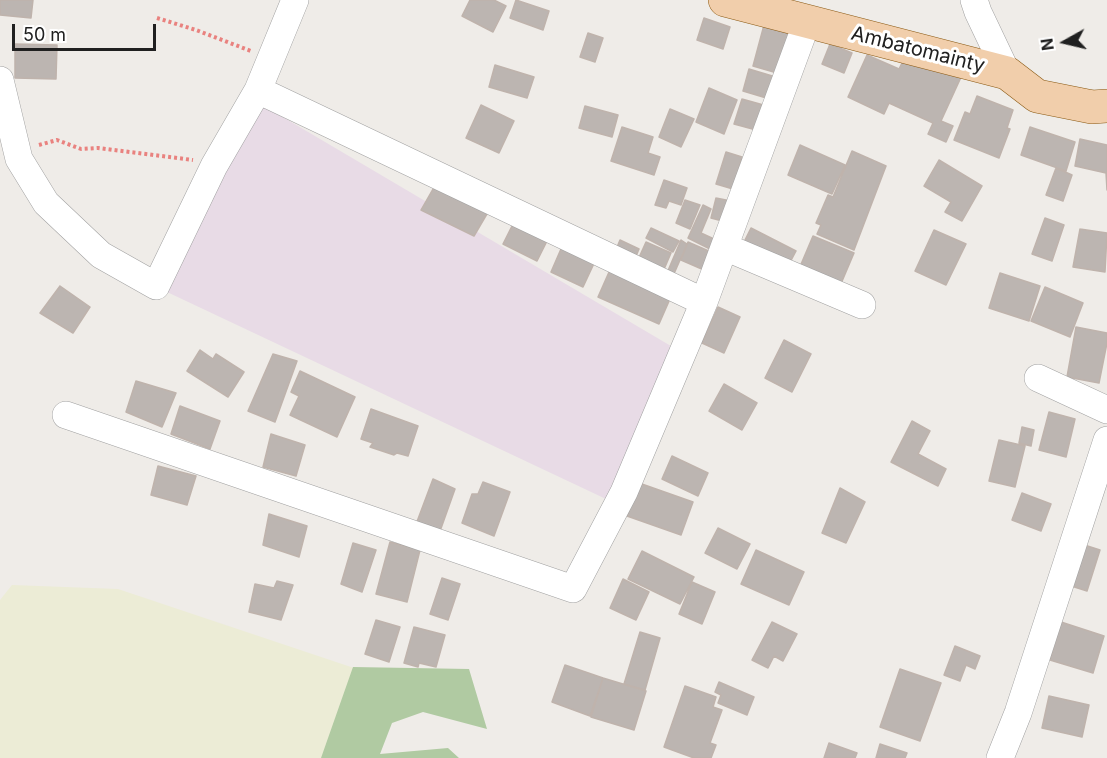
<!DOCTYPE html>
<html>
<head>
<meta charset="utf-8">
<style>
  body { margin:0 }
  #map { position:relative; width:1107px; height:758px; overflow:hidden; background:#efece8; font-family:Inter,sans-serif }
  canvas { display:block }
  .north { position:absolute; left:1035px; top:12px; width:60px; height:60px; -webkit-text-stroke:4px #fff; paint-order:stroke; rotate:262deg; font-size:16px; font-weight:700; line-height:24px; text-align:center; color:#202020 }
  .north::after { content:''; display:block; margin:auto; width:21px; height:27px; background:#202020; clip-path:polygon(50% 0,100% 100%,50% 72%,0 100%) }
  .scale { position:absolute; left:12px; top:24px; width:144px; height:27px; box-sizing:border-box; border:3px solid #202020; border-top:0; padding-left:8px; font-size:18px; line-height:21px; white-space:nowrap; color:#202020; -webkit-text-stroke:4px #fff; paint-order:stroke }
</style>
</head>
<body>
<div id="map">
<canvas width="1107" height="758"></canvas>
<div class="north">N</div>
<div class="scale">50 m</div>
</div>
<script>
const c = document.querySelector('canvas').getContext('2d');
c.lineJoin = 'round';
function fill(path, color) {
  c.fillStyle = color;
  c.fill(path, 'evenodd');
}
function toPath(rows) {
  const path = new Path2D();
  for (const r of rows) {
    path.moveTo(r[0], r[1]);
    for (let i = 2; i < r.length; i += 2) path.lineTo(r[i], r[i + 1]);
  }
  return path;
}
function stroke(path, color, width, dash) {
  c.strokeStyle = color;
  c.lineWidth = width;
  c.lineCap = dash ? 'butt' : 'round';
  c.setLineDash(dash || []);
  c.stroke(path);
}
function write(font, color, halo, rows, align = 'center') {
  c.font = font + ' Inter,sans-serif';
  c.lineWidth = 6;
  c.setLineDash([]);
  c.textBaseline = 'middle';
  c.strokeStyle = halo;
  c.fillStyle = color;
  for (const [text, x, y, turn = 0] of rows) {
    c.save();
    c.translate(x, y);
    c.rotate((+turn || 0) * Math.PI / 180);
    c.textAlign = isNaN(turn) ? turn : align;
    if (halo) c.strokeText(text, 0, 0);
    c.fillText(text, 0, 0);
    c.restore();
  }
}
fill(toPath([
  [259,103,676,349,606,499,167,292]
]), '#e8dbe6');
fill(toPath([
  [12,585,118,589,354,668,325,758,0,758,0,600]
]), '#ececd6');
fill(toPath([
  [353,667,469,669,487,729,423,712,392,723,380,754,448,748,459,758,321,758]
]), '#b0caa2');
const building = toPath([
  [0,0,33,0,31,18,0,15,0,0],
  [470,0,494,0,506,6,493,32,462,16,470,0],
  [516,0,549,11,543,30,510,18,516,0],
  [704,18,730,27,723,49,697,40,704,18],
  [764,25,796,34,784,75,753,66,764,25],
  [588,33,603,38,595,62,580,57,588,33],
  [15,44,57,45,56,79,15,78,15,44],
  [830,44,852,53,844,73,822,64,830,44],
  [908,51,962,75,941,121,953,126,946,142,928,134,933,123,889,103,884,114,848,97,867,55,899,69,908,51],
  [495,65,534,77,527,98,489,87,495,65],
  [749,69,779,78,773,100,743,91,749,69],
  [709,88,737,100,724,134,696,122,709,88],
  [977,96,1013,110,1007,128,1010,129,999,158,954,140,965,112,970,114,977,96],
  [742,99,767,106,760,131,734,124,742,99],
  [481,105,514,121,499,153,466,138,481,105],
  [585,106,618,115,612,137,579,128,585,106],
  [670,109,694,119,681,147,659,137,670,109],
  [622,127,653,137,648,153,660,157,654,175,611,161,622,127],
  [1030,127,1075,142,1066,171,1021,155,1030,127],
  [1080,139,1107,145,1107,190,1106,173,1075,166,1080,139],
  [800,145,845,165,832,194,788,175,800,145],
  [852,151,886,166,854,250,817,234,821,225,816,223,828,195,833,197,852,151],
  [726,152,742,157,733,189,716,184,726,152],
  [939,160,982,186,962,221,945,212,951,202,924,186,939,160],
  [1056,168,1072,175,1063,201,1046,195,1056,168],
  [664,180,687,188,681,205,669,201,666,208,655,205,664,180],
  [437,182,491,207,474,236,421,210,437,182],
  [716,198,731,201,726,222,711,218,716,198],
  [685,200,700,205,690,229,676,223,685,200],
  [703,205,711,209,701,233,714,239,710,249,688,238,703,205],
  [1045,218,1064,225,1052,261,1032,254,1045,218],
  [514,222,548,239,537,261,503,244,514,222],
  [651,228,679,241,673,252,646,238,651,228],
  [751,228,796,251,787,268,742,246,751,228],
  [1080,229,1107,233,1105,272,1073,267,1080,229],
  [934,230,966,244,946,285,915,271,934,230],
  [813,236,854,253,840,286,799,269,813,236],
  [620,240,639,249,634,261,615,252,620,240],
  [681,240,687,244,673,276,667,273,681,240],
  [564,242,597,257,583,287,551,272,564,242],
  [646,242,671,253,662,274,637,262,646,242],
  [688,242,711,252,704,270,681,260,688,242],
  [613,263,673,292,659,324,598,297,613,263],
  [1000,273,1040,286,1029,321,989,308,1000,273],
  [60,286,90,307,73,333,40,313,60,286],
  [1045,287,1083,303,1070,337,1031,321,1045,287],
  [718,307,740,317,724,353,702,343,718,307],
  [1076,327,1107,333,1107,343,1099,383,1067,377,1076,327],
  [784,340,811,354,792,392,765,378,784,340],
  [200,350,213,359,216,354,244,372,228,397,187,371,200,350],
  [273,354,297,361,275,422,248,411,273,354],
  [300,371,355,397,337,437,290,415,299,396,291,392,300,371],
  [136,381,176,393,162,427,126,412,136,381],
  [724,384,757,403,742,430,709,411,724,384],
  [180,406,220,421,210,449,171,434,180,406],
  [371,409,418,426,408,456,397,453,394,455,370,447,373,443,361,439,371,409],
  [1049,412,1075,419,1066,457,1039,450,1049,412],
  [912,421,930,431,918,454,946,469,938,486,891,462,912,421],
  [1022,427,1034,430,1031,446,1019,443,1022,427],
  [271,434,305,445,296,476,263,467,271,434],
  [999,440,1025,446,1015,487,989,481,999,440],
  [672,456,708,473,698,496,662,479,672,456],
  [158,466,196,476,187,505,151,495,158,466],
  [433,479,455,489,439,534,415,527,433,479],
  [483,482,510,492,494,536,462,523,472,494,478,494,483,482],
  [639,483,693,502,681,535,627,516,639,483],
  [840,488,865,502,846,543,822,533,840,488],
  [1022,493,1051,504,1041,531,1012,520,1022,493],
  [269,514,307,526,299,557,263,545,269,514],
  [718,528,750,544,737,569,705,553,718,528],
  [390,542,420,550,407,602,376,594,390,542],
  [353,543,376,550,362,592,341,584,353,543],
  [1078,543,1100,550,1087,591,1065,584,1078,543],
  [756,550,804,572,789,605,741,584,756,550],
  [642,551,694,577,680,604,628,579,642,551],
  [442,578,460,584,448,620,430,614,442,578],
  [623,579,649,592,636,620,610,608,623,579],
  [277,581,293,585,281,620,249,612,255,584,274,588,277,581],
  [692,582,715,592,702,624,679,614,692,582],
  [376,620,400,627,389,662,365,654,376,620],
  [772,622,797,634,783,661,774,656,768,668,752,660,772,622],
  [1061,622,1104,636,1093,673,1050,660,1061,622],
  [414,627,445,635,436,667,419,663,418,667,404,663,414,627],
  [640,632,660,638,645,690,624,684,640,632],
  [955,646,980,656,975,669,966,665,960,681,944,675,955,646],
  [565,665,603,678,590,716,552,702,565,665],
  [900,669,941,683,920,741,880,727,900,669],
  [603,678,646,691,634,730,591,717,603,678],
  [719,682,754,697,747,715,718,703,721,695,715,692,719,682],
  [685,686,716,697,713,707,722,710,710,743,716,745,711,758,694,758,664,747,685,686],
  [1049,696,1089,705,1082,737,1042,728,1049,696],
  [829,743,857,753,855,758,824,758,829,743],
  [880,744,907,753,905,758,876,758,880,744]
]);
fill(building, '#bcb5b1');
stroke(building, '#bfb3ac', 1.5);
const minor = toPath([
  [974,0,978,12,1007,73],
  [0,80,19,159,46,203,101,255,156,286,214,166,258,90,704,302],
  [258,90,295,0],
  [725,247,862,305],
  [1038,378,1107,410],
  [66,415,573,589,624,492,704,302,807,22],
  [1000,758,1018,713,1107,440]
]);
const major = toPath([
  [725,0,1007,73,1037,96,1092,107,1107,106]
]);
stroke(minor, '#a1a1a1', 28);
stroke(major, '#8a5913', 34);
stroke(toPath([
  [157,18,196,30,251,51],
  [39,145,57,140,81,149,98,148,193,160]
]), '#e9827f', 4, [3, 3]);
stroke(minor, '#fff', 27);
stroke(major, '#f1ceab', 33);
write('20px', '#202020', '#fff', [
  ["Ambatomainty",918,50,14]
]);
</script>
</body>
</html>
